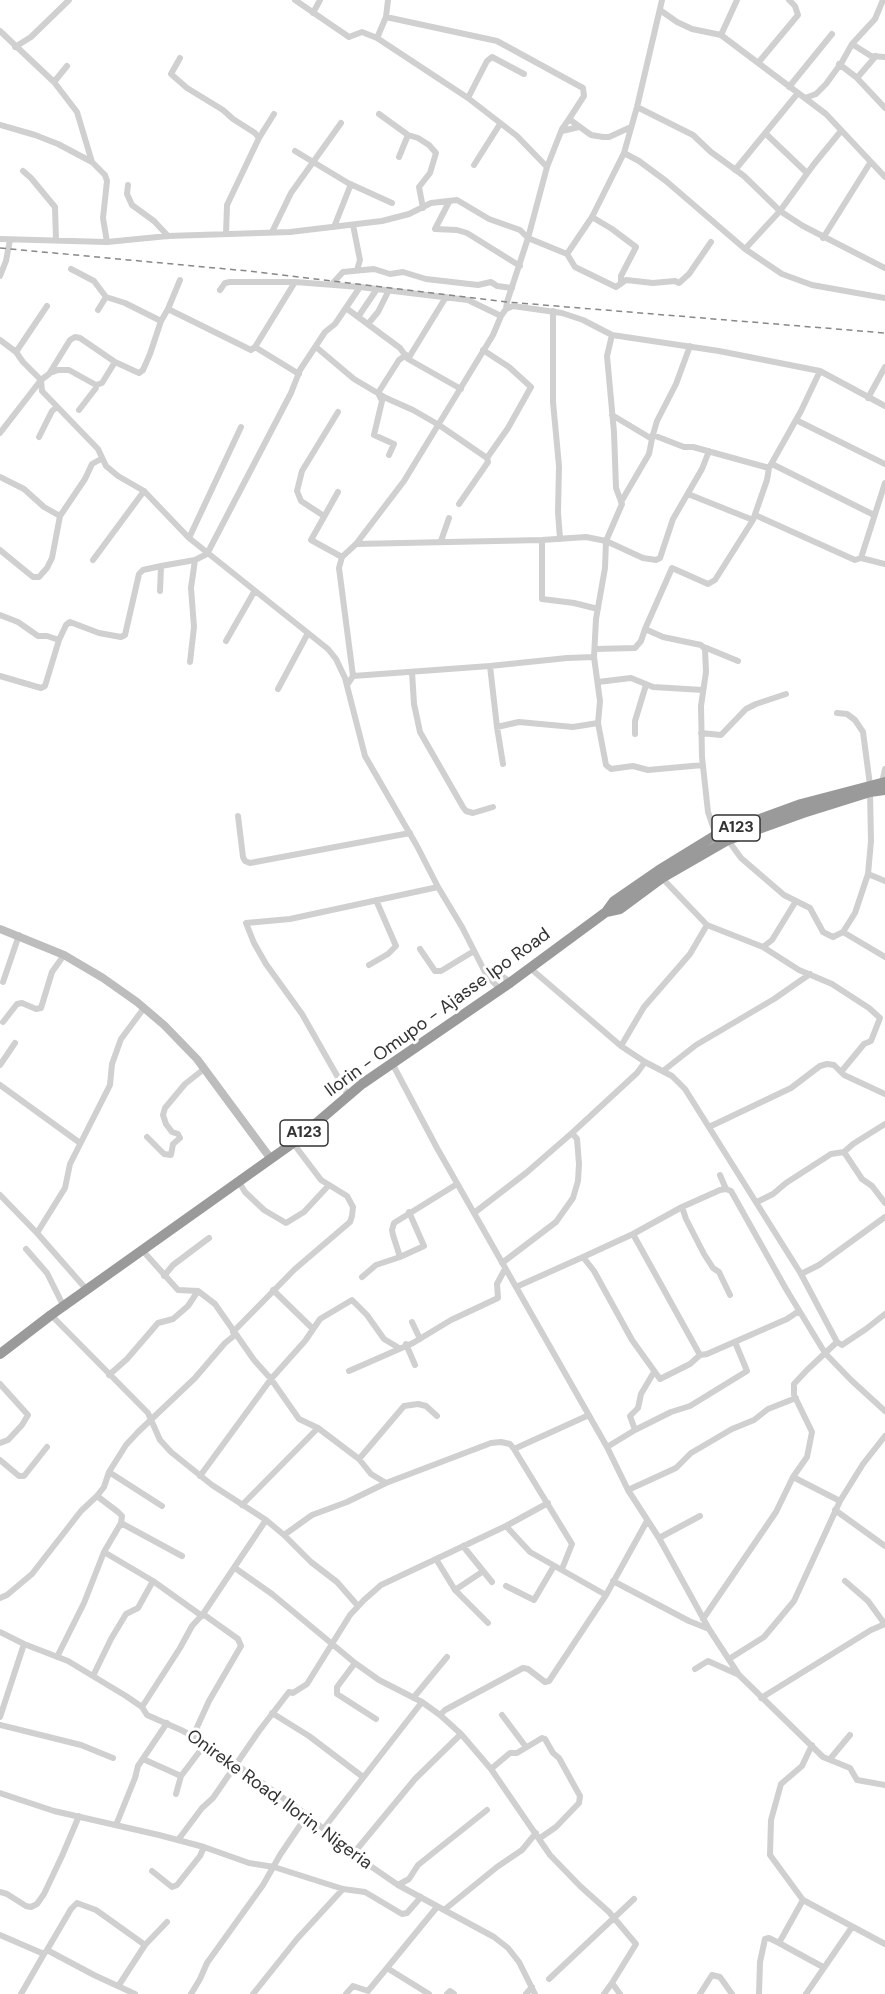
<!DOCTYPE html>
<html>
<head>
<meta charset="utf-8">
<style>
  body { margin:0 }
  canvas { display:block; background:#fff }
</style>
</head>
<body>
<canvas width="885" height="1994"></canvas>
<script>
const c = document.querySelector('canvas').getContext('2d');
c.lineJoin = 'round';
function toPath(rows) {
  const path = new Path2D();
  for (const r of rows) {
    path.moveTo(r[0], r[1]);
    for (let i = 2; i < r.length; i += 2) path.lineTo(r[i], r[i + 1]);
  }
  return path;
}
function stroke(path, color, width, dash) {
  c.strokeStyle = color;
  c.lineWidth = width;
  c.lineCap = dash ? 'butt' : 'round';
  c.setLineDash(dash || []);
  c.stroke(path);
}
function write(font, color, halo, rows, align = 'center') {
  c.font = font + ' "DM Sans",sans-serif';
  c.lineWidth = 6;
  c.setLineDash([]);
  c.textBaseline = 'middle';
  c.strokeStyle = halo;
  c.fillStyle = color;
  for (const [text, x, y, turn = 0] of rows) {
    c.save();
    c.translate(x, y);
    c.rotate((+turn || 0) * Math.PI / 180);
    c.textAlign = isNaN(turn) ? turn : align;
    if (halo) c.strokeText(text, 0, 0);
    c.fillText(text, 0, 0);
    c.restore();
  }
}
stroke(toPath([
  [295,0,349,37,362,32,377,38,468,98,517,136,547,167],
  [660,10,677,22,692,29,721,35,737,0],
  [313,13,320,0],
  [386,17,497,41,583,88,584,96,569,119],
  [0,31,54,82,77,112,92,162,105,175,107,181,103,218,107,242],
  [721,35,826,114,885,177],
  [377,38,386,17,388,0],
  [852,44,871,56,885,57],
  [15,47,31,37,69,0],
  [180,58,171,74,187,88,223,110,233,119,255,133,259,138,227,205,226,234],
  [758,63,798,15,795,6,789,0],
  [839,64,856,77,885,108],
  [857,78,876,56],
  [54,82,67,66],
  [789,87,832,34],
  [468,98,487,61,492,57,524,74],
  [805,98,816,94,826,84,842,62,852,44,875,19,883,0],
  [637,107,693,135,711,152,744,176,780,211,803,226,885,268],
  [379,114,408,135,418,138,429,145,436,153,430,173,419,187,423,208],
  [0,125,35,135,58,144,92,162],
  [562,131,579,127],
  [765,133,807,173],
  [259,138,274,114],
  [295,151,348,183,392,203],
  [624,153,639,161,666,181,745,249,782,274,812,285,885,298],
  [399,157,408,135],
  [474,165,500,124],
  [735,170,798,93],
  [23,171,31,178,55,207,56,240],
  [128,185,127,194,132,205,154,221,168,236],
  [449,202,435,229,457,230,467,233,520,266],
  [592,217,612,229,636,247,621,276,621,283],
  [353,225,360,260,357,270],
  [334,227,351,184],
  [272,232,291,193,341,123],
  [823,238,870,163],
  [0,239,107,242,168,236,290,232,382,221,409,214,431,203,457,200,489,219,520,230,528,238,547,167,562,129,569,119,591,135,603,137,609,137,631,127],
  [745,249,780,211,814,164,841,131],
  [567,254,575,267,616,287,626,280,653,283,675,281,679,283,689,274,711,242],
  [71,269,94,281,106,297,125,303,161,321],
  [0,276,6,261,10,240],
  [332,284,343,272,374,269,390,274,403,272,426,279,478,285,491,282,497,286,512,288],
  [220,290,225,283,230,282,295,282],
  [346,308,400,348,408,359,461,389],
  [168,309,251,350,255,347],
  [506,309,513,306,562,313,583,320,612,335,719,351,820,371,885,406],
  [98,310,106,297],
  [553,311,553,402,559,466,558,512,560,539],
  [358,317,377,289],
  [368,324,378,312,389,290],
  [612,335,607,356,614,432,616,488,622,504,606,541,605,568,596,619,594,657,600,701,598,723,606,765,611,769,633,766,648,770,703,765],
  [0,340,16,352,23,362,41,380,42,391,98,449,106,466,118,476,144,491,189,538,328,649,336,659,345,678,365,756,417,846,438,887,462,927,487,976,500,989],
  [316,347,354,379,386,398,413,410,439,425,487,458,488,462,459,504],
  [483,350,509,367,531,387,508,428,487,458],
  [16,352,47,306],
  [408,359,446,297],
  [50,373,58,370,69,370,96,385],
  [299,374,255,347,295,282,360,287,468,300,501,316],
  [868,398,885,367],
  [79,410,96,388,96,385,102,383,115,362],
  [612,415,652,439,649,454,621,502],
  [796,420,885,464],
  [0,433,41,380,49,374,70,340,75,337,80,338,115,362,139,373,143,370,150,354,161,321,168,309,180,280],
  [653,435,684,447,693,447,769,468],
  [39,437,52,411,57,407],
  [652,438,657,421,676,384,690,346],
  [389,455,394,444,374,435,382,401,378,393,399,360,406,355],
  [772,464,874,515],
  [0,477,24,489,44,507,60,516,85,479,92,464,101,459],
  [338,492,311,540,342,557],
  [688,494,753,520],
  [755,515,855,560,861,558,885,564],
  [324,516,301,501,297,491,302,471,338,412],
  [189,538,241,427],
  [542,540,542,599,574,603,598,609],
  [441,541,449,518],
  [356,544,542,540,586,537,606,541,643,558,656,560,660,558,673,519,702,469,709,451],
  [0,550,33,577,39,577,47,568,52,558,60,516],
  [861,558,885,483],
  [93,560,144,491],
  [160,591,161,566],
  [0,615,18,622,38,636,47,636,59,640],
  [226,641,254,592],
  [704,647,738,661],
  [595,649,635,648,641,641,645,629],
  [190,662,194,627,191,588,195,560],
  [490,666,497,727,519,722,573,727,598,723],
  [412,672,414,704,420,732,463,807,466,811,473,813,493,807],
  [0,676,41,688,45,686,59,640,66,625,70,622,99,633,121,637,125,635,139,574,143,570,161,566,195,560,207,554,291,393,300,370,325,332,335,324,360,287],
  [353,676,490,666,567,658,594,657],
  [598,682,631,678,653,687,703,690],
  [347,685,353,676,339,568,342,557,356,544,404,481,493,335,501,316,506,309,507,302,528,238,567,254,592,217,624,153,637,107,662,0],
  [278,689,308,633],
  [837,713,847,714,855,720,863,732,870,785],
  [497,727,503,764],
  [701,733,721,735,746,709,756,704,786,694],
  [635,734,635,721,646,685],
  [882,783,885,769],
  [238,816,243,857,245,861,250,863,410,833],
  [716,835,708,812,702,757,701,706,706,672,705,649,701,645,663,637,645,629,672,568,708,584,715,580,753,520,767,480,769,468,801,411,820,371],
  [728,840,741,858,784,895,810,908,823,932,833,937,843,932,855,913,868,874,871,841,870,792],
  [868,874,885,881],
  [662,878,707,925,763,947,799,970,832,984,869,1008,880,1018,871,1041,864,1044,841,1072],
  [843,932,885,957],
  [763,947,772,940,796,901],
  [420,949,435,971,441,971,474,951],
  [369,965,388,954,396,946,376,900],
  [530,968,621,1046,645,1062,672,1076,685,1089,801,1274,837,1342,807,1370,794,1384,794,1395,812,1432,807,1457,793,1477,776,1512,703,1619],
  [487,976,500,975,511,982],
  [3,982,19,935],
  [3,1022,17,1004,22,1003,36,1009,41,1008,52,972,64,955],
  [621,1046,644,1007,690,954,707,925],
  [392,1063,437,1148,607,1447,628,1490,659,1538,709,1629,739,1675,823,1757,850,1768,857,1780,885,1785],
  [0,1065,15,1043],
  [663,1071,696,1045,774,999,810,974],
  [0,1085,80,1143],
  [348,1095,302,1014,266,964,254,943,246,923,290,919,438,887],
  [709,1127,791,1088,820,1066,827,1064,834,1065,844,1075,885,1094],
  [572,1133,637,1073,645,1062],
  [147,1137,164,1154,171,1155,173,1144,180,1138,178,1134,172,1132,166,1124,163,1115,165,1108,185,1084,204,1069],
  [844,1152,862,1179,872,1186,885,1203],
  [720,1175,726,1189],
  [239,1182,245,1192,264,1210,286,1223,304,1212,329,1185],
  [0,1195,37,1233,87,1290],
  [757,1202,773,1194,786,1183,831,1154,844,1152,853,1144,885,1124],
  [682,1207,686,1219,704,1254,713,1268,719,1272,730,1295],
  [474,1213,526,1173,572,1133,577,1139,579,1164,578,1181,573,1198,556,1222,502,1263],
  [37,1233,65,1188,70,1164,110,1085,112,1064,121,1039,144,1008],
  [633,1234,583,1257,594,1271,632,1340,660,1379,690,1364,700,1355],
  [26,1249,47,1273,64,1307],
  [143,1251,178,1290,198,1291,215,1304,254,1360,271,1379,305,1341,320,1319,352,1300,367,1315,384,1339,399,1348],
  [400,1257,424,1246,409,1212],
  [801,1274,819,1265,885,1217],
  [164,1276,173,1265,209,1238],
  [362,1277,376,1265,400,1257,393,1235,392,1230,394,1223,457,1184],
  [516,1287,583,1257],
  [273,1290,312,1328],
  [799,1311,787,1319,707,1354,700,1355,633,1234,682,1207,720,1190,726,1189,731,1191,786,1289,825,1353,851,1380,885,1411],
  [51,1315,148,1413,160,1440,171,1452,212,1485,266,1520,284,1535,311,1562,337,1582,358,1606],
  [412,1322,420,1339],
  [233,1332,295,1269,350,1222,352,1216,353,1207,347,1196,321,1180,293,1143],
  [837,1342,842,1345,866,1329,885,1314],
  [406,1344,415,1365],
  [349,1371,413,1343,451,1320,498,1298,497,1284,505,1269],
  [109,1375,127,1359,158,1323,173,1319,188,1306,198,1291],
  [0,1384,28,1415,22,1425,8,1440,0,1443],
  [635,1430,671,1412,690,1406,747,1371,735,1342],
  [607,1447,635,1430,630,1416,638,1408,641,1394,654,1372],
  [514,1449,572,1544,562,1569],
  [359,1459,404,1406,418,1404,426,1406,437,1416],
  [0,1460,19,1476,24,1476,47,1447],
  [109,1472,162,1506],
  [200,1476,271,1379,299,1419,318,1428,359,1459,371,1474,386,1483,491,1443,501,1442,510,1444,514,1449,589,1415],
  [793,1477,840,1501,863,1464,885,1436],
  [628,1490,676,1468,691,1453,732,1429,754,1420,768,1409,796,1398],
  [242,1505,318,1428],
  [835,1510,885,1546],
  [121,1523,182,1556],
  [506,1526,530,1552,606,1595],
  [284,1535,312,1515,347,1502,386,1483],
  [659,1538,700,1516],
  [463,1546,492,1582],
  [104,1552,153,1581,202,1616],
  [436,1559,455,1590,488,1623],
  [235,1568,272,1594,355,1663,379,1680,422,1702,440,1715,461,1734,491,1769,550,1855,580,1886,609,1912,636,1944,612,1983,620,1994],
  [613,1581,689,1621,709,1629],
  [845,1581,868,1601,884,1623],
  [506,1586,534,1600,554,1566],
  [455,1590,482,1572],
  [0,1598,7,1595,32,1574,81,1511,97,1496,104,1487,109,1472,126,1445,138,1432,195,1378,225,1343,235,1335],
  [0,1632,24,1644,68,1661,126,1696,142,1707,147,1715,181,1730,206,1743,307,1815,353,1854,398,1885,494,1937,508,1948,519,1962,535,1994],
  [57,1657,84,1603,104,1552,121,1523,122,1516,118,1512,97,1496],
  [729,1659,764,1637,794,1601,840,1501],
  [355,1663,337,1687,337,1694,376,1719],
  [695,1669,708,1661,737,1674],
  [93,1676,111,1639,126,1614,138,1608,153,1581],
  [414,1697,447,1657],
  [761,1698,871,1630,885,1624],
  [142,1707,180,1648,192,1626,203,1614,266,1520],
  [272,1713,309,1736,363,1777],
  [440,1715,445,1710,523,1668,528,1669,545,1682,549,1681,606,1595,647,1521],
  [502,1715,526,1747],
  [0,1717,24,1644],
  [0,1725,81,1745,113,1758],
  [193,1736,209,1701,241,1646,238,1639,203,1614],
  [812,1745,802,1766,781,1784,771,1820,770,1855,803,1900,885,1944],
  [143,1759,181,1776],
  [830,1759,850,1735],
  [491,1769,510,1753,517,1753,542,1738,545,1739,553,1753,559,1758,580,1796,579,1803,556,1827,540,1838],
  [0,1793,54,1811,159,1835,204,1847,249,1863,274,1867,343,1889,365,1892,402,1914,407,1913,421,1897],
  [176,1794,181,1776,206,1743],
  [116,1825,135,1778,138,1766,167,1723],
  [324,1828,422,1702],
  [178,1840,202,1808,213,1798,259,1731,289,1692,293,1693,307,1684,350,1615,364,1600,381,1585,506,1526,548,1503],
  [353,1854,415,1779,461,1734],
  [152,1871,172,1887,177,1885,200,1856,204,1847],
  [398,1885,409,1879,418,1865,487,1810],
  [0,1892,7,1894,26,1906,31,1907,37,1904,44,1894,62,1856,79,1816],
  [444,1910,497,1867,522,1850,536,1833],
  [0,1935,44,1954,47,1950,94,1975,135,1994],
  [779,1943,823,1967],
  [47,1950,71,1909,77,1903,96,1910,145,1945],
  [549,1979,634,1899],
  [119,1985,145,1945,167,1922],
  [21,1994,44,1954],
  [191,1994,200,1979,207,1963,263,1885,280,1855,307,1815],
  [253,1994,297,1939,343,1889],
  [346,1994,353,1986,368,1991,387,1968],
  [429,1994,387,1968,437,1907],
  [447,1994,450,1991,454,1994],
  [526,1994,532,1987],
  [604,1994,612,1983],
  [700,1994,712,1975,720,1977,732,1994],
  [759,1994,760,1962,765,1939,769,1938,779,1943,803,1900],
  [806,1994,852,1927]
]), '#d0d0d0', 6);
stroke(toPath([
  [0,929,64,955,103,978,137,1002,164,1025,197,1059,271,1159]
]), '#bdbdbd', 8);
stroke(toPath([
  [606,912,620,909,662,878,728,840,803,813,870,792,885,790],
  [0,1354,51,1315,293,1143,362,1084,511,982,606,912,614,901,659,870,716,835,801,804,885,782]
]), '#9a9a9a', 10);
stroke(toPath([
  [0,248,248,271,507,302,885,333]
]), '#888', 1.5, [6, 4.5]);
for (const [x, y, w] of [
  [736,828,48],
  [304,1133,48]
]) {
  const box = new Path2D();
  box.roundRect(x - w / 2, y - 13, w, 26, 4.5);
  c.fillStyle = '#fff';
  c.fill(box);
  stroke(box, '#333', 1.5);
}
write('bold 16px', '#333', null, [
  ["A123",736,828],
  ["A123",304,1133]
]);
write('18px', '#333', '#fff', [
  ["Ilorin - Omupo - Ajasse Ipo Road",438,1013,-36],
  ["Onireke Road, Ilorin, Nigeria",279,1800,36]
]);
</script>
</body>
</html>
